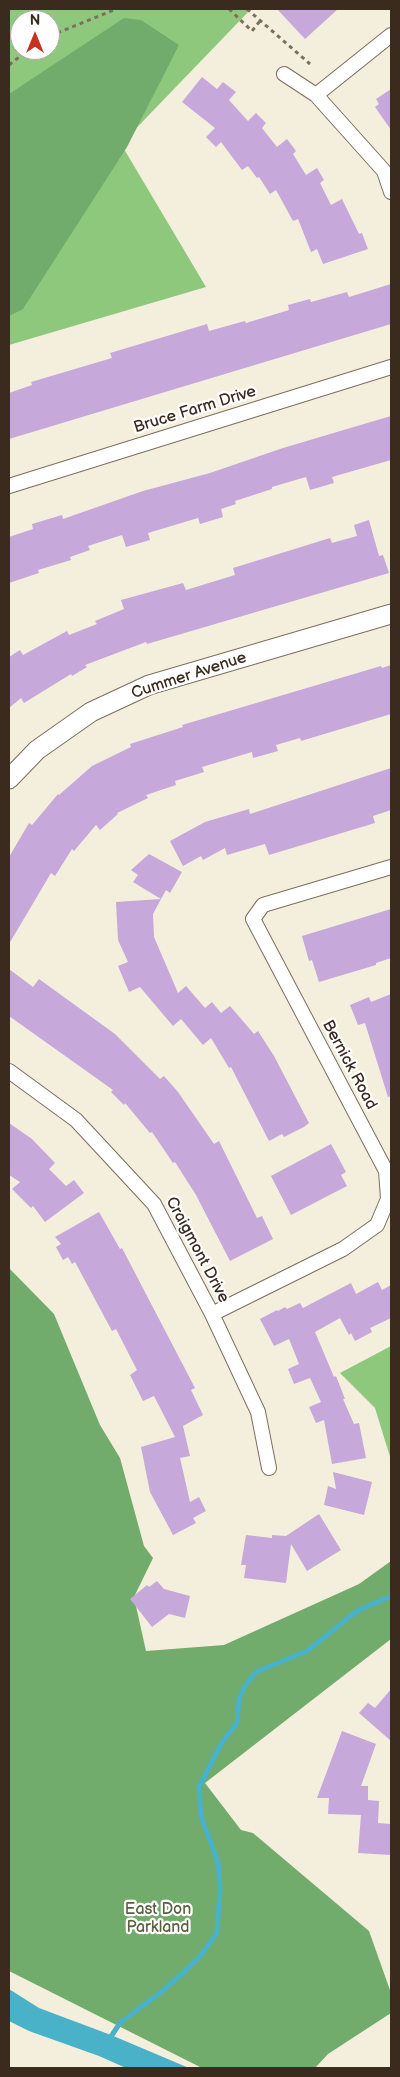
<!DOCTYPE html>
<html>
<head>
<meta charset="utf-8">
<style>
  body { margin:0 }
  #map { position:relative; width:400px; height:2077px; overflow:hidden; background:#f3efdc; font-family:"Balsamiq Sans",sans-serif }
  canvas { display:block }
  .frame { position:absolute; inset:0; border:10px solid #3b2a1e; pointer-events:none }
  .north { position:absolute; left:10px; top:10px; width:50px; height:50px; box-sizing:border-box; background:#fff; border:1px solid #b1aaa5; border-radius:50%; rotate:0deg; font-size:14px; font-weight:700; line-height:20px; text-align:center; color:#3b2a1e }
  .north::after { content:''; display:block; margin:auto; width:18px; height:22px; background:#c8321e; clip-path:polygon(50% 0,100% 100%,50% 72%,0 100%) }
</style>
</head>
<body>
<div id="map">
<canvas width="400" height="2077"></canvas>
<div class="frame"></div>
<div class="north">N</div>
</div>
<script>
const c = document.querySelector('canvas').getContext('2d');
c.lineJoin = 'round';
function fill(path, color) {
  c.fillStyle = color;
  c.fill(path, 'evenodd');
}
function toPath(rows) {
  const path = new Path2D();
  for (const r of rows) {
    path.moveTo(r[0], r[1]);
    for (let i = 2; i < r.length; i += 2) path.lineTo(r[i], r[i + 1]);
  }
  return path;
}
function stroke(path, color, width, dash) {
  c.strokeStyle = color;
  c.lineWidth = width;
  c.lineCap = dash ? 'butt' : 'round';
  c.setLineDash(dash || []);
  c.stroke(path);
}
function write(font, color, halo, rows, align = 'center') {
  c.font = font + ' "Balsamiq Sans",sans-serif';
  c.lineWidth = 4.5;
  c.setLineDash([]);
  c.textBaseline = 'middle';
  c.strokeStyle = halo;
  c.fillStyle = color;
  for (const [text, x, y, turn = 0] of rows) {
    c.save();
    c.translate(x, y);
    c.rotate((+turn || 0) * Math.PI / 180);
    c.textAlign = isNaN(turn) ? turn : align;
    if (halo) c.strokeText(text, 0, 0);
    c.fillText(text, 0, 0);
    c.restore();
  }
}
fill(toPath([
  [9,9,251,9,121,144,206,287,9,345],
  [20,20,50,20,50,50,20,50],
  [391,1346,391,1460,375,1408,340,1373]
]), '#8ec87d');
fill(toPath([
  [124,18,141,20,179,45,127,147,23,309,9,316,9,94],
  [9,1268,54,1314,100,1425,120,1458,144,1546,153,1558,134,1597,146,1651,224,1645,359,1584,391,1561,391,1639,205,1783,241,1830,253,1833,369,1931,391,1993,391,2013,328,2054,315,2068,202,2068,9,1971]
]), '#72ac6c');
fill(toPath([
  [9,1989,39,2008,111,2035,189,2068,126,2068,99,2056,29,2031,9,2021]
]), '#49b1c8');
stroke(toPath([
  [108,2041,120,2023,161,1992,184,1972,201,1955,217,1933,220,1889,218,1862,201,1816,199,1787,221,1744,237,1723,239,1699,245,1686,256,1672,307,1651,357,1611,391,1596]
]), '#49b1c8', 5);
fill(toPath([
  [277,9,338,9,305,39],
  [202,77,217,89,223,82,236,92,229,100,248,121,256,113,266,123,262,128,277,147,287,139,296,151,293,154,306,175,317,168,324,180,320,183,331,205,342,199,359,234,362,233,368,249,323,264,317,249,311,252,298,219,293,221,276,190,270,194,259,177,257,178,248,166,242,170,221,142,216,147,206,137,215,128,182,102],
  [391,89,391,130,375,107,379,104,376,99],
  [391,284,391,324,9,439,9,393,32,385,31,382,112,358,110,353,207,324,209,331,245,321,246,323,289,310,288,305,310,299,311,302,347,292,349,297],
  [391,416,391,460,332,477,334,483,310,490,306,477,272,487,272,489,235,501,236,504,221,509,223,517,200,524,198,518,148,533,150,540,126,547,122,535,88,546,90,550,70,557,71,560,38,570,39,573,9,583,9,537,33,529,32,524,62,515,63,519,143,491,210,473,283,448],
  [369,520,379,556,383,555,389,573,147,644,146,642,85,665,87,667,72,676,71,674,24,703,21,698,9,708,9,657,20,650,23,655,67,631,69,635,97,624,95,621,124,609,121,600,183,583,186,590,235,575,233,568,246,564,330,538,332,543,357,536,354,525],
  [391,665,391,714,301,741,300,738,276,745,278,751,253,758,252,752,202,767,204,772,175,781,176,785,146,795,148,798,117,813,118,814,100,830,96,825,74,851,72,849,55,876,51,873,9,944,9,857,29,823,32,825,58,794,59,795,92,766,131,747,130,744,183,727,182,725,381,666,382,668],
  [391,768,391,810,373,816,375,823,269,855,265,844,227,855,225,848,203,860,201,856,183,866,170,841,205,822,249,809,250,814],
  [149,854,182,872,170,893,166,890,161,899,133,882,138,875,131,870],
  [161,899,153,914,154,937,178,993,186,986,205,1008,212,1002,221,1013,230,1006,254,1034,258,1031,274,1056,309,1123,304,1127,284,1137,282,1134,269,1141,231,1067,229,1068,211,1038,203,1045,181,1019,173,1026,140,987,129,992,118,966,128,962,118,940,116,902],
  [391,909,391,958,376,963,376,965,319,982,312,960,309,961,302,936],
  [9,969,33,987,39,979,115,1034,160,1079,164,1076,178,1092,214,1144,219,1141,257,1218,262,1216,273,1239,230,1261,196,1195,175,1162,173,1163,152,1132,150,1133,125,1103,124,1105,111,1092,113,1090,9,1016],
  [391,994,391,1096,388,1097,365,1023,358,1025,350,1005,369,997,371,1002],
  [9,1123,32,1139,55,1163,49,1169,66,1186,74,1180,84,1193,45,1222,33,1206,31,1208,12,1189,20,1182,9,1175],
  [331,1144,346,1172,341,1175,347,1186,291,1215,271,1176],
  [99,1212,120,1249,122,1248,195,1388,191,1390,203,1415,183,1426,190,1456,180,1458,190,1502,199,1497,206,1511,193,1518,196,1523,173,1535,150,1492,141,1447,175,1437,154,1396,143,1401,130,1375,137,1370,116,1329,112,1331,75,1262,72,1264,68,1257,63,1260,56,1247,61,1244,55,1237],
  [378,1282,382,1290,391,1285,391,1318,370,1328,372,1332,355,1341,351,1333,349,1335,340,1318,315,1332,334,1377,336,1376,345,1399,343,1399,354,1424,359,1423,366,1458,332,1464,324,1420,316,1423,309,1407,321,1402,310,1378,294,1384,288,1369,299,1364,289,1339,274,1346,260,1319,277,1310,278,1311,285,1307,287,1309,300,1303,303,1308,351,1283,356,1294],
  [333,1472,372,1482,364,1515,324,1505,328,1486,336,1489],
  [319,1514,341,1550,307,1571,291,1544,286,1583,244,1578,246,1565,241,1565,246,1535,272,1538,272,1535,286,1536],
  [157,1581,164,1589,190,1596,185,1618,169,1614,152,1627,130,1599,147,1585,149,1587],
  [391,1689,391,1741,359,1713,368,1703,375,1708],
  [342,1731,376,1744,361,1786,368,1786,368,1800,379,1801,378,1823,391,1824,391,1855,358,1853,361,1815,328,1814,329,1798,317,1798]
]), '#c6a8db');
const street = toPath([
  [284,74,316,95,384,171,391,192],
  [316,95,391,35],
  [9,486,391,367],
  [9,1071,76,1120,154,1204,212,1314,258,1412,269,1468],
  [212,1314,343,1249,377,1225,388,1199,386,1171,253,919,263,905,391,867]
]);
const secondary = toPath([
  [9,779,37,750,91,712,149,685,391,614]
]);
stroke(street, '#7b6f60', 16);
stroke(secondary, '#7b6f60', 21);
stroke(toPath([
  [229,9,252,31,260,21],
  [247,9,310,64],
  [50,36,116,9],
  [9,65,28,50]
]), '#7b6f60', 3, [4, 4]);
stroke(street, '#fff', 14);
stroke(secondary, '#fff', 19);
write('16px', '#3b2a1e', '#fff', [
  ["Bruce Farm Drive",195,410,-17],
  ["Cummer Avenue",189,676,-18],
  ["Bernick Road",349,1065,62],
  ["Craigmont Drive",197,1250,62]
]);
write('16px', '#58613f', '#fff', [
  ["East Don",158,1910],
  ["Parkland",158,1928]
]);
</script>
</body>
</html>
